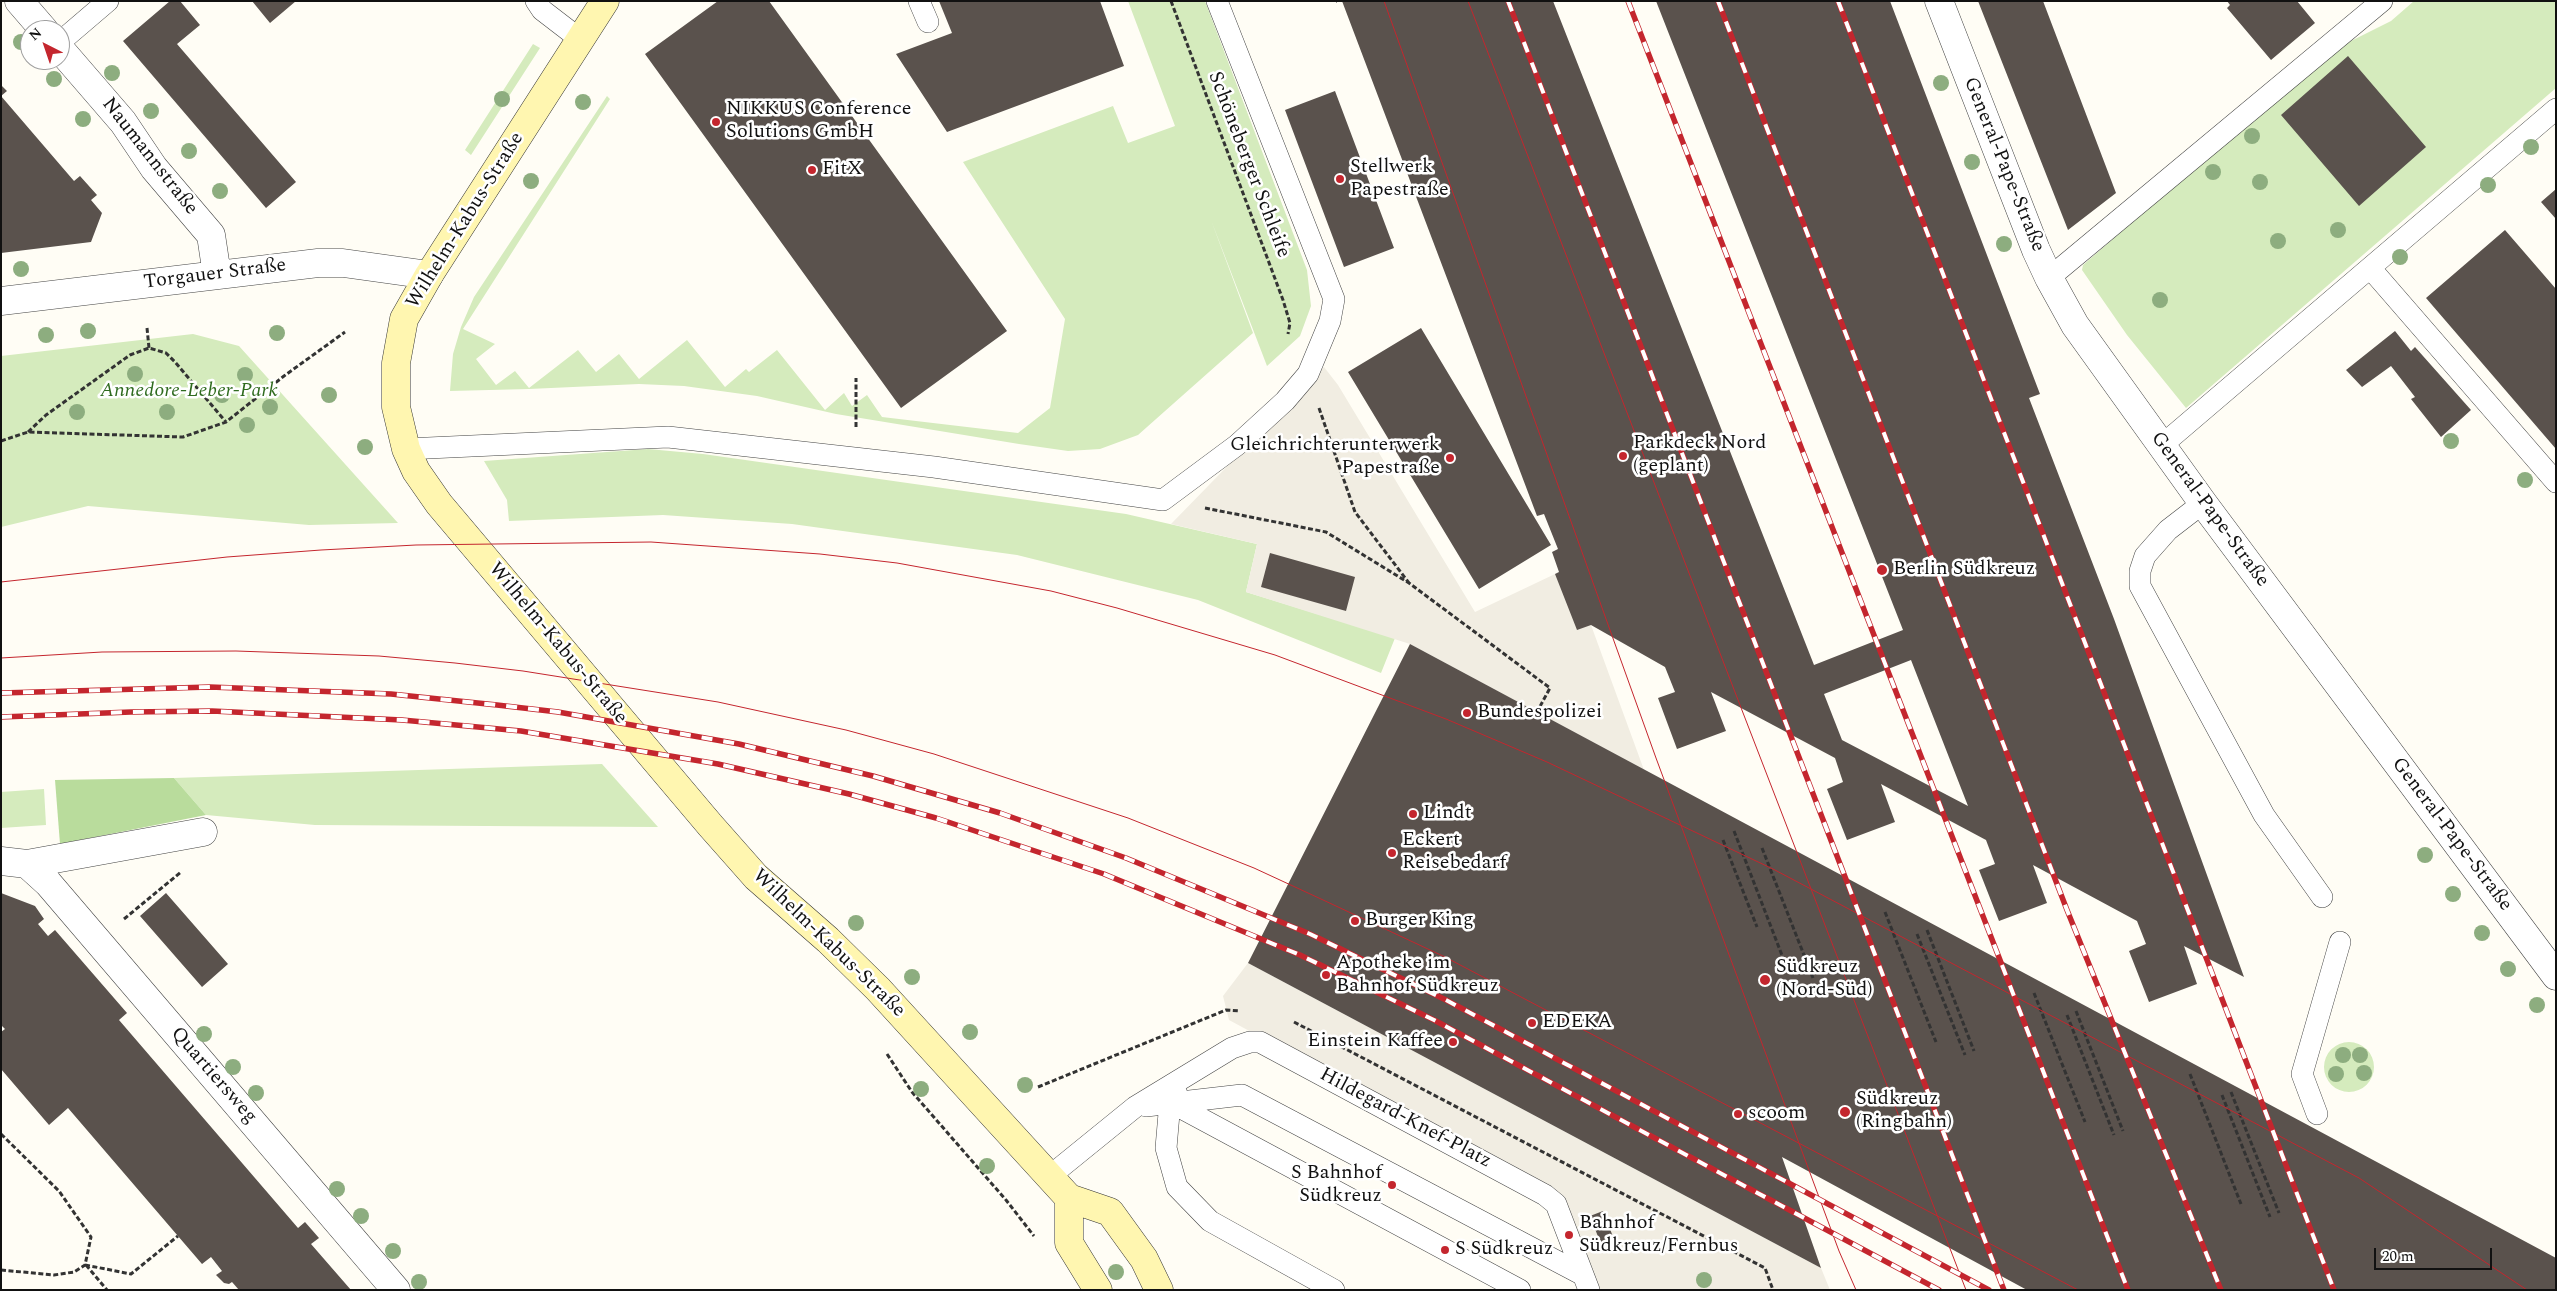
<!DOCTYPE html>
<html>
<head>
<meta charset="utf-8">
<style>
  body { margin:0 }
  #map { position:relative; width:2557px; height:1291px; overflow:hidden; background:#fffdf5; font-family:Spectral,serif }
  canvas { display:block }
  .frame { position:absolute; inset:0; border:2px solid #111; pointer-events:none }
  .north { position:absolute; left:20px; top:20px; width:50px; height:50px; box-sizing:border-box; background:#fff; border:1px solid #a0a0a0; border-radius:50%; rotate:319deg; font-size:14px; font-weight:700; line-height:20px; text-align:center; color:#111 }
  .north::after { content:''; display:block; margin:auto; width:18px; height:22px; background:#c4262e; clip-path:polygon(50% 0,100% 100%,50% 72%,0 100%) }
  .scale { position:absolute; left:2374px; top:1248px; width:118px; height:22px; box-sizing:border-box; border:2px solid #111; border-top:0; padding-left:6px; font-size:15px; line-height:18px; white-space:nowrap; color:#111; -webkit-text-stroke:4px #fff; paint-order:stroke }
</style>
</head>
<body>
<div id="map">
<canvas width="2557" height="1291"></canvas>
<div class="frame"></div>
<div class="north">N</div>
<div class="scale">20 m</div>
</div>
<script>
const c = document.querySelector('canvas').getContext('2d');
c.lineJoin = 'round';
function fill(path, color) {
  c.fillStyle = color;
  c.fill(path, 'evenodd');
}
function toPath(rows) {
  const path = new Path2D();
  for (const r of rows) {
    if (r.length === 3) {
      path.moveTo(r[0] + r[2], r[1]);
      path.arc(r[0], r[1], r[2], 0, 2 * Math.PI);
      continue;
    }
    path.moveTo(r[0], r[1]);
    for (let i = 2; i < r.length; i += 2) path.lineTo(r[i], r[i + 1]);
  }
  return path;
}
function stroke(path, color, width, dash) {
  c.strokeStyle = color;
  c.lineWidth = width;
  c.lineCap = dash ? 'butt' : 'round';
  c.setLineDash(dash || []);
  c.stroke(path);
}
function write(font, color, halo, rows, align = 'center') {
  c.font = font + ' Spectral,serif';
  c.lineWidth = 5;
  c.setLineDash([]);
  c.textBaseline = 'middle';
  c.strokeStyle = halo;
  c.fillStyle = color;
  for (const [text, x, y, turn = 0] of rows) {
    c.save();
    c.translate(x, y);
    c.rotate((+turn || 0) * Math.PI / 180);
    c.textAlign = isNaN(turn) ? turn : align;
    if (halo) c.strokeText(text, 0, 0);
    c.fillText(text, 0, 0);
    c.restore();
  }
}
fill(toPath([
  [1128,1,1205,1,1307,270,1311,306,1300,336,1267,366,1211,220,1253,333,1138,435,1100,449,1068,451,1019,444,836,414,757,396,684,386,639,384,529,389,450,391,453,354,461,327,474,297,607,96,610,99,463,329,495,344,476,359,496,385,515,371,529,388,578,350,596,372,619,354,639,379,687,340,725,387,746,369,749,372,777,350,825,410,844,393,852,406,867,395,882,417,1018,433,1050,408,1065,319,963,162,1113,106,1128,143,1175,126],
  [2414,1,2556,1,2556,88,2186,408,2127,335,2082,270,2083,265,2304,73,2341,46,2391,21],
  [533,44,540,48,471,155,465,150],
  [193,334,239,346,398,523,309,525,88,506,1,527,1,356],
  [648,449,703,454,1126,514,1257,544,1246,592,1395,638,1381,673,1198,600,1017,555,792,524,663,515,509,521,507,500,484,461],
  [602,764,658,827,315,825,206,815,174,778],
  [44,789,46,825,1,828,1,792],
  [2349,1067,25]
]), '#d5ebbd');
fill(toPath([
  [174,778,206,815,60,844,55,780]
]), '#b9dc9c');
fill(toPath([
  [1324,367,1338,385,1475,612,1555,574,1591,625,1644,770,1410,644,1246,592,1257,544,1171,524],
  [1248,963,1821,1268,1830,1290,1600,1290,1565,1201,1229,1020,1223,996]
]), '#f1ede2');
fill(toPath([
  [170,1,180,1,200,25,177,44,296,182,266,208,123,41],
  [252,1,296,1,270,23],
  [718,1,769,1,1007,331,901,408,645,54],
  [939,1,1100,1,1124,66,947,132,896,54,952,33],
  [1342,1,1553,1,1814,665,1903,630,1656,1,1890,1,2040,394,2029,398,2114,619,2244,977,2184,946,2197,984,2149,1002,2129,951,2146,944,2137,921,2033,865,2047,903,1999,921,1979,870,1995,864,1986,840,1881,784,1895,822,1847,840,1827,789,1843,782,1835,758,1711,692,1726,731,1677,749,1658,698,1675,692,1665,667,1591,625,1577,630,1555,574,1559,572,1552,552,1558,549,1544,514,1537,516],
  [1911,660,1968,806,1842,740,1824,694],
  [1978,1,2043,1,2116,193,2068,230],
  [2227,1,2297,1,2315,23,2271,60,2227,8,2230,5],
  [2348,56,2426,147,2359,206,2281,115],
  [1,85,7,91,1,96,74,181,80,176,97,195,91,200,102,213,91,242,1,253],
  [1335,91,1394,248,1344,267,1285,110],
  [2556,189,2556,219,2541,202],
  [2505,230,2556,289,2556,449,2426,298],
  [1421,328,1551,545,1479,589,1348,372],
  [2395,331,2411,351,2415,347,2471,410,2441,437,2411,399,2415,397,2391,366,2362,387,2346,370],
  [1270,553,1355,577,1346,611,1261,587],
  [1410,644,2556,1258,2556,1290,2027,1290,1782,1157,1821,1268,1248,963],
  [1,893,35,906,44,919,38,924,48,936,55,930,127,1013,119,1020,298,1228,305,1222,319,1238,311,1244,351,1290,239,1290,232,1282,229,1284,224,1283,216,1275,222,1271,211,1257,202,1264,68,1108,49,1125,1,1069,1,1032,5,1029,1,1025],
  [166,893,228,964,202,987,140,916],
  [1603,1211,1617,1247,1604,1252,1590,1216]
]), '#5a524d');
const lane = toPath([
  [536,1,542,10,581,40],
  [919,1,928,22],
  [60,42,108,1],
  [2371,269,2556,482],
  [2049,278,2382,1],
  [2161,446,2556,109],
  [406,449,668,437,934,467,1163,500,1237,445,1285,401,1308,374,1330,321,1334,299,1217,1],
  [2203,503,2168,530,2145,556,2140,571,2140,586,2264,815,2322,897],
  [1177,1094,1170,1102,1166,1148,1177,1187,1210,1221,1334,1290],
  [1170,1102,1520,1290],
  [1146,1106,1242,1095,1583,1275],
  [2317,1114,2302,1074,2340,942],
  [1050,1176,1135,1107,1232,1048,1250,1042,1260,1042,1545,1195,1556,1204,1589,1290]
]);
const street = toPath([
  [19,1,44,30],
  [1939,1,2036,250,2049,278,2075,325,2203,503,2556,976],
  [60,49,123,122,154,168,211,235,217,275],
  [1,301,318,263,343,263,429,275],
  [1,861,27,864,48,883,396,1290],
  [27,864,203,832]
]);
const secondary = toPath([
  [605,1,429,275,404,319,396,363,396,407,406,449,416,471,439,504,710,825,756,877,828,940,878,989,1069,1198,1110,1212,1144,1259,1159,1290],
  [1069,1198,1069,1243,1098,1290]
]);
stroke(lane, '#444', 22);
stroke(street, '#444', 29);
stroke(secondary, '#333', 29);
stroke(toPath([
  [1171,1,1283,300,1290,323,1288,334],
  [1336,1,1337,1],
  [147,328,149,348],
  [1319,408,1355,512,1409,583],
  [856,427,856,378],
  [28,432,46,415,130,355,149,348,166,353,175,362,226,422],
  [1,441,28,432,183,437,226,422,284,376,345,332],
  [1205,508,1326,532,1409,583,1550,688,1537,712],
  [1734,831,1785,963],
  [1723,840,1757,927],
  [1762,848,1813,978],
  [1885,912,1936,1042],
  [124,919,181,872],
  [1927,930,1974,1051],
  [1917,934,1965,1055],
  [2034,993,2085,1122],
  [2076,1011,2123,1131],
  [2067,1015,2114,1135],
  [1294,1022,1765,1268,1773,1290],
  [887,1054,912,1092,1006,1200,1034,1236],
  [2190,1074,2241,1204],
  [1038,1087,1226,1010,1240,1011],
  [2231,1092,2279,1213],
  [2222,1095,2270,1217],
  [1,1134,59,1191,91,1237,85,1265,74,1272,54,1275,1,1270],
  [85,1265,131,1274,178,1236],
  [86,1265,107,1290]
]), '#333', 3, [5, 2.5]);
stroke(lane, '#fff', 21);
stroke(street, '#fff', 28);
stroke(secondary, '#fff6b0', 28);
stroke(toPath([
  [1384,1,1656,758,1839,1251,1856,1290],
  [1468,1,1966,1290],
  [1,582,227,557,321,550,416,545,651,542,820,554,897,563,1051,591,1117,608,1275,655,1446,719,1547,762,1773,869,2359,1178,2527,1290],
  [1,658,102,652,236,651,379,656,455,663,523,671,718,702,846,730,934,754,1128,818,1254,868,1321,899,1445,957,2078,1290]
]), '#c4262e', 1);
const rail = toPath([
  [1508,1,2004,1290],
  [1628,1,2128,1290],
  [1718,1,2067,910,2221,1290],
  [1838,1,2334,1290],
  [1,693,210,687,391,694,497,705,558,712,739,744,873,776,1000,813,1126,858,1310,934,1446,1000,1989,1290],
  [1,717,131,712,212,711,402,720,521,731,718,764,849,794,936,818,1104,874,1300,955,1434,1020,1939,1290]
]);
stroke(rail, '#c4262e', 5.5);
stroke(rail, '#fff', 4, [11]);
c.fillStyle = '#8dad7f';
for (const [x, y] of [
  [21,42],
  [112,73],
  [54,79],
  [1941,83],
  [502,99],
  [583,102],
  [151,111],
  [83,119],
  [2252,136],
  [2531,147],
  [189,151],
  [1972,162],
  [2213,172],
  [531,181],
  [2260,182],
  [2488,185],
  [220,191],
  [2338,230],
  [2278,241],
  [2004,244],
  [2400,257],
  [21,269],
  [2160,300],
  [88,331],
  [277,333],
  [46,335],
  [135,374],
  [245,375],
  [222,395],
  [329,395],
  [270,407],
  [77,412],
  [167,412],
  [247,425],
  [2451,441],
  [365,447],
  [2525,480],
  [2425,855],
  [2453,894],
  [856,923],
  [2482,933],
  [2508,969],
  [912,977],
  [2537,1005],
  [970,1032],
  [204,1034],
  [2343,1055],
  [2360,1055],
  [233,1067],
  [2364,1073],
  [2336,1074],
  [1025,1085],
  [921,1089],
  [256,1093],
  [987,1166],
  [337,1189],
  [361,1216],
  [393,1251],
  [1116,1272],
  [1704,1280],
  [419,1282]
]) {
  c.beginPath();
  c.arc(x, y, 8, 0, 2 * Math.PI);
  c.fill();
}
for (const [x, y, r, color] of [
  [716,122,5,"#c4262e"],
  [812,170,5,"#c4262e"],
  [1340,179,5,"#c4262e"],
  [1623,456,5,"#c4262e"],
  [1450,458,5,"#c4262e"],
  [1882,570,6,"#c4262e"],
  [1467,713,5,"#c4262e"],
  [1413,814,5,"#c4262e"],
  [1392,853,5,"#c4262e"],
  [1355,921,5,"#c4262e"],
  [1326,975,5,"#c4262e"],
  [1765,980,6,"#c4262e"],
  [1532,1023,5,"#c4262e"],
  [1453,1042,5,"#c4262e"],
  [1845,1112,6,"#c4262e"],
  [1738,1114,5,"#c4262e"],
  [1392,1185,5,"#c4262e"],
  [1569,1235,5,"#c4262e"],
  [1445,1250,5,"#c4262e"]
]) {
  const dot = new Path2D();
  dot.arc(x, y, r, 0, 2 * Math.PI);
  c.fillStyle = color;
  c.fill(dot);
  stroke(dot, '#fff', 2);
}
write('20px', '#111', '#fff', [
  ["NIKKUS Conference",726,110],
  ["Solutions GmbH",726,133],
  ["Stellwerk",1350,168],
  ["Papestraße",1350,191],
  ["FitX",822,170],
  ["Parkdeck Nord",1633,444],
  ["(geplant)",1633,467],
  ["Gleichrichterunterwerk",1440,446,"right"],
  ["Papestraße",1440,469,"right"],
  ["Berlin Südkreuz",1893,570],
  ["Bundespolizei",1477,713],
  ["Lindt",1423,814],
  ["Eckert",1402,841],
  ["Reisebedarf",1402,864],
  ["Burger King",1365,921],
  ["Apotheke im",1336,964],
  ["Bahnhof Südkreuz",1336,987],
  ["Südkreuz",1776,968],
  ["(Nord-Süd)",1776,991],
  ["EDEKA",1542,1023],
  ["Einstein Kaffee",1443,1042,"right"],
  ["Südkreuz",1856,1100],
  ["(Ringbahn)",1856,1123],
  ["scoom",1748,1114],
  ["S Bahnhof",1382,1174,"right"],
  ["Südkreuz",1382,1197,"right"],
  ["Bahnhof",1579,1224],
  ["Südkreuz/Fernbus",1579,1247],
  ["S Südkreuz",1455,1250]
], 'left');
write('20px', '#111', '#fff', [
  ["Naumannstraße",149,157,52],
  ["Schöneberger Schleife",1248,165,69],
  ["General-Pape-Straße",2003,165,68],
  ["Wilhelm-Kabus-Straße",466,221,-58],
  ["Torgauer Straße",215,275,-7],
  ["General-Pape-Straße",2209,510,54],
  ["Wilhelm-Kabus-Straße",557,644,50],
  ["General-Pape-Straße",2451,835,53],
  ["Wilhelm-Kabus-Straße",828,944,44],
  ["Quartiersweg",213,1076,49],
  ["Hildegard-Knef-Platz",1405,1119,28]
]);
write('italic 20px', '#2f6b1f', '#fff', [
  ["Annedore-Leber-Park",189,392]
]);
</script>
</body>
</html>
